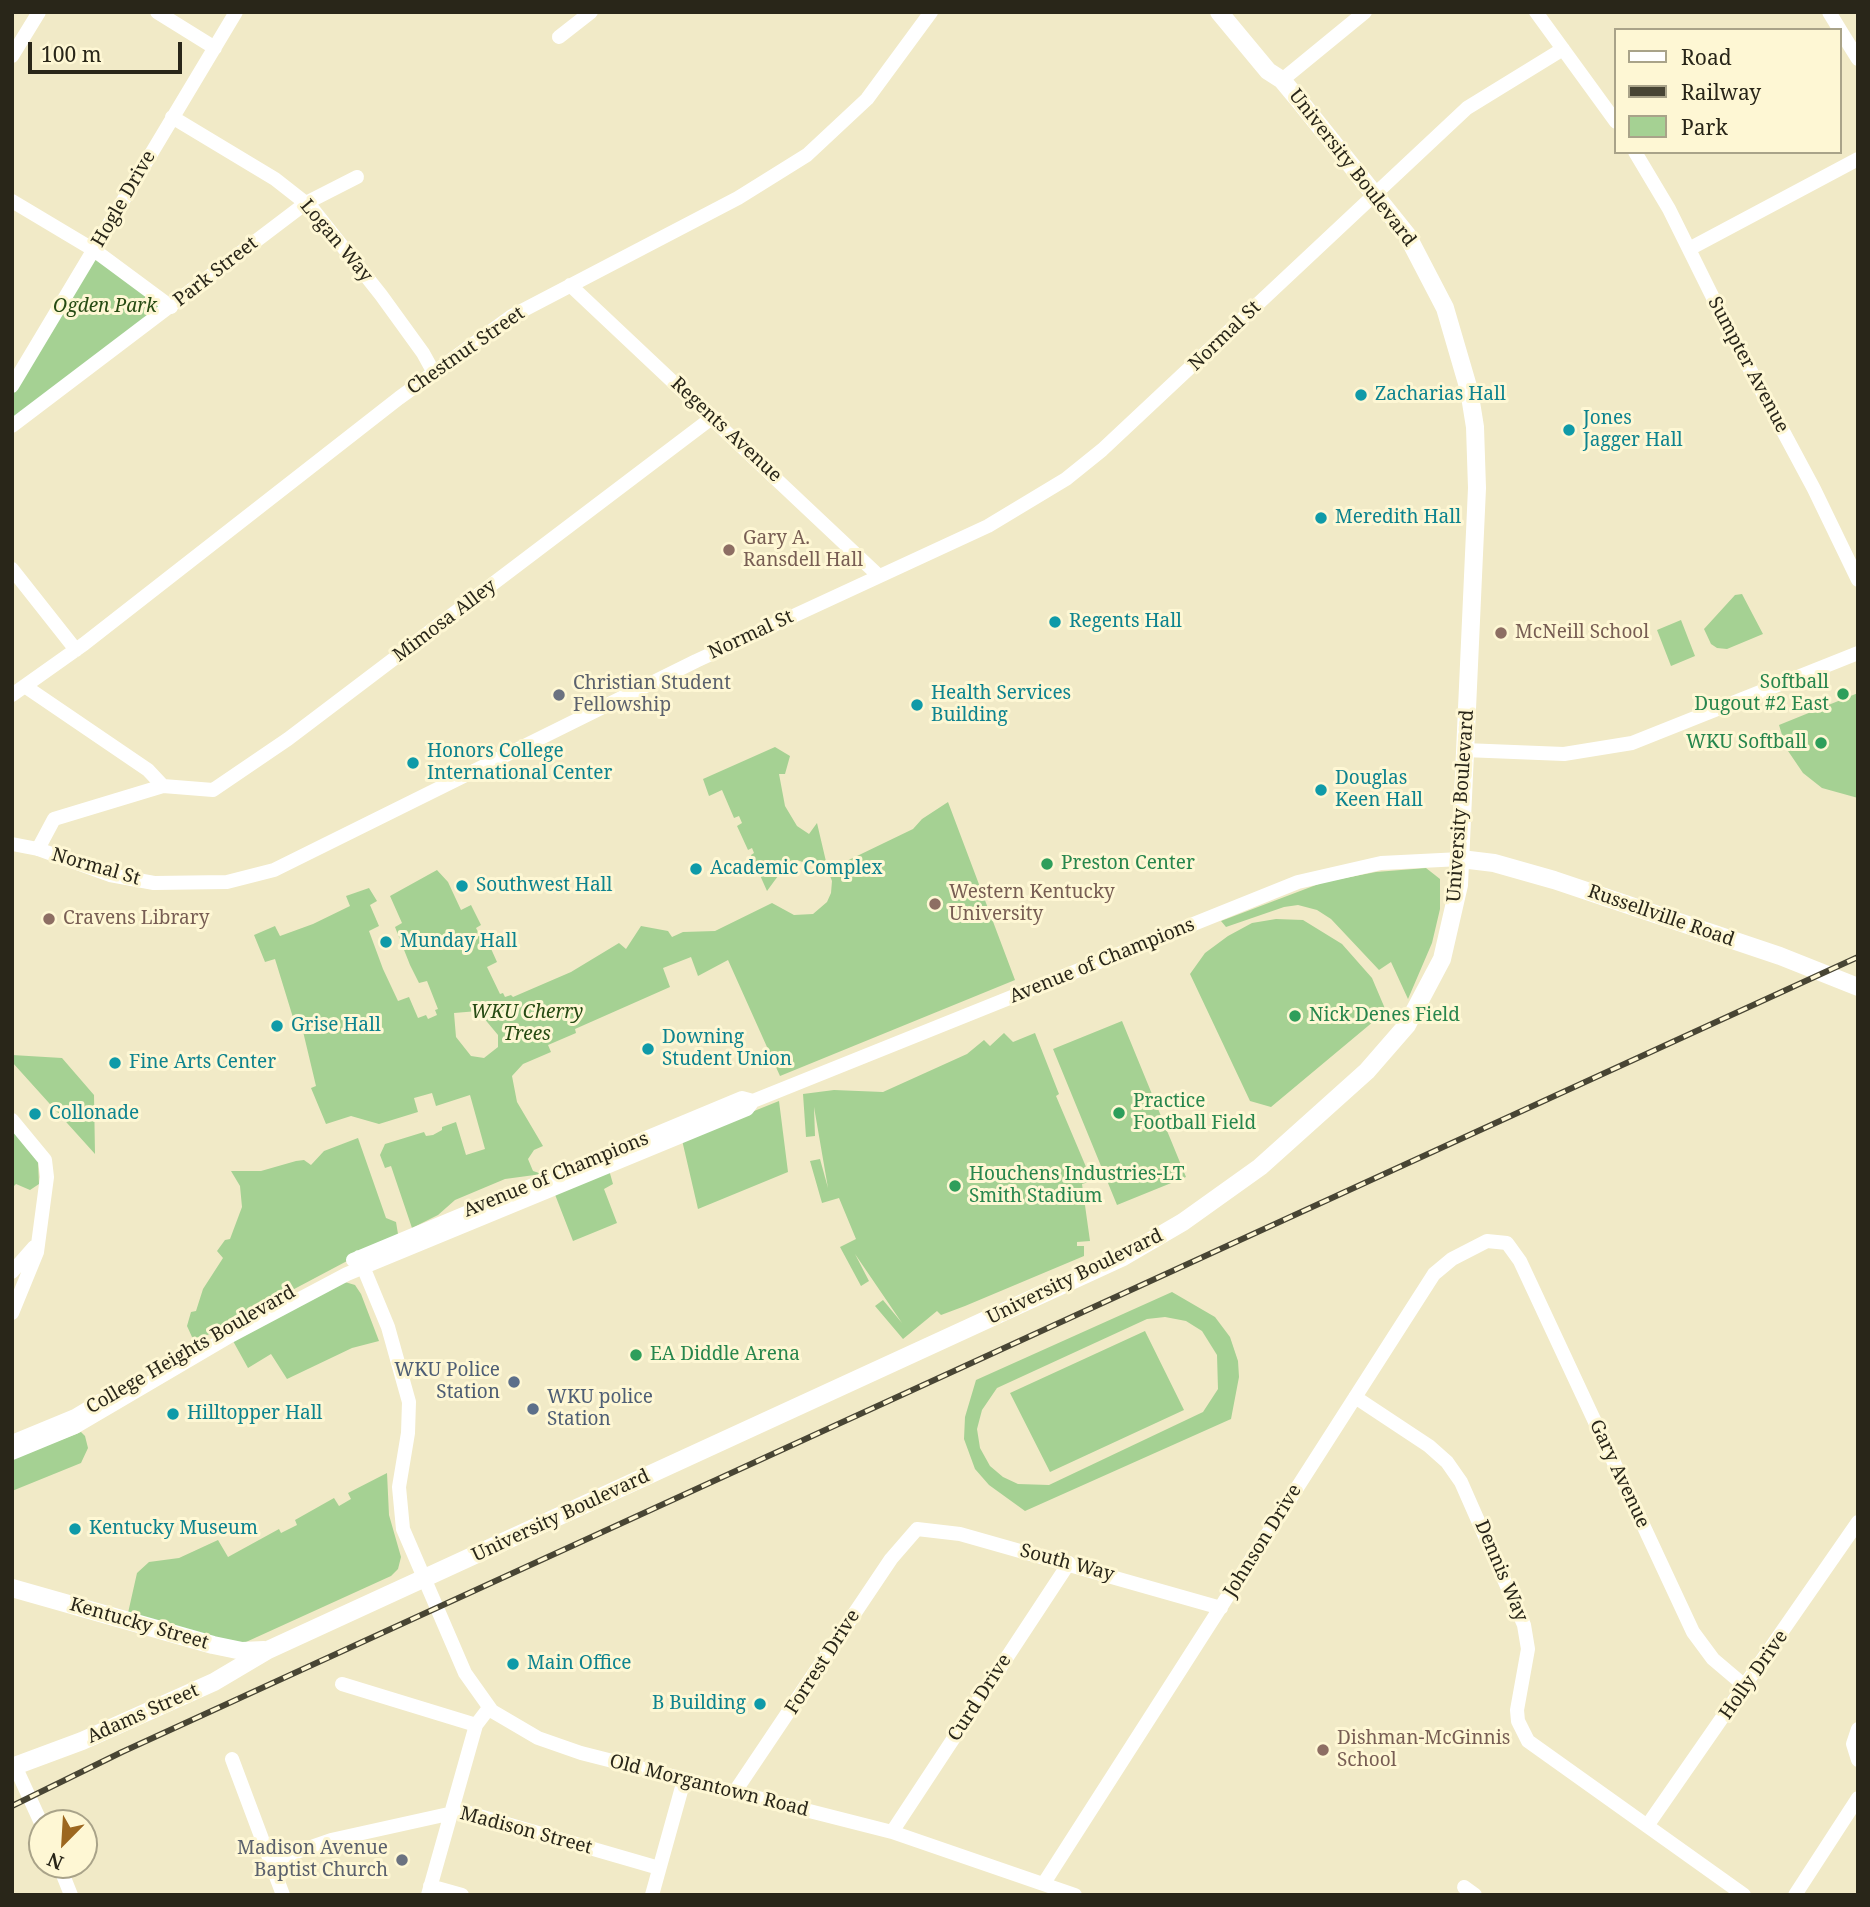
<!DOCTYPE html>
<html>
<head>
<meta charset="utf-8">
<style>
  body { margin:0 }
  #map { position:relative; width:1870px; height:1907px; overflow:hidden; background:#f1eac7; font-family:"Noto Serif",serif }
  canvas { display:block }
  .frame { position:absolute; inset:0; border:14px solid #292619; pointer-events:none }
  .legend { position:absolute; left:1614px; top:28px; width:228px; height:126px; box-sizing:border-box; background:#fef7d4; border:2px solid #a9a389; margin:0; padding:9px 12px; list-style:none; font-size:21px; color:#292619 }
  .legend li { display:flex; align-items:center; gap:14px; height:35px }
  .legend b { width:35px; border:2px solid #a9a389 }
  .north { position:absolute; left:28px; top:1809px; width:70px; height:70px; box-sizing:border-box; background:#fef7d4; border:2px solid #a9a389; border-radius:50%; rotate:204deg; font-size:19px; font-weight:700; line-height:28px; text-align:center; color:#292619 }
  .north::after { content:''; display:block; margin:auto; width:24px; height:32px; background:#9c671f; clip-path:polygon(50% 0,100% 100%,50% 72%,0 100%) }
  .scale { position:absolute; left:28px; top:42px; width:154px; height:32px; box-sizing:border-box; border:4px solid #292619; border-top:0; padding-left:9px; font-size:21px; line-height:24px; white-space:nowrap; color:#292619; -webkit-text-stroke:5px #fef7d4; paint-order:stroke }
</style>
</head>
<body>
<div id="map">
<canvas width="1870" height="1907"></canvas>
<div class="frame"></div>
<ul class="legend">
<li><b style="height:9px;background:#fff"></b>Road</li>
<li><b style="height:9px;background:#484534"></b>Railway</li>
<li><b style="height:19px;background:#a5d193"></b>Park</li>
</ul>
<div class="north">N</div>
<div class="scale">100 m</div>
</div>
<script>
const c = document.querySelector('canvas').getContext('2d');
c.lineJoin = 'round';
function fill(path, color) {
  c.fillStyle = color;
  c.fill(path, 'evenodd');
}
function toPath(rows) {
  const path = new Path2D();
  for (const r of rows) {
    path.moveTo(r[0], r[1]);
    for (let i = 2; i < r.length; i += 2) path.lineTo(r[i], r[i + 1]);
  }
  return path;
}
function stroke(path, color, width, dash) {
  c.strokeStyle = color;
  c.lineWidth = width;
  c.lineCap = dash ? 'butt' : 'round';
  c.setLineDash(dash || []);
  c.stroke(path);
}
function write(font, color, halo, rows, align = 'center') {
  c.font = font + ' "Noto Serif",serif';
  c.lineWidth = 6;
  c.setLineDash([]);
  c.textBaseline = 'middle';
  c.strokeStyle = halo;
  c.fillStyle = color;
  for (const [text, x, y, turn = 0] of rows) {
    c.save();
    c.translate(x, y);
    c.rotate((+turn || 0) * Math.PI / 180);
    c.textAlign = isNaN(turn) ? turn : align;
    if (halo) c.strokeText(text, 0, 0);
    c.fillText(text, 0, 0);
    c.restore();
  }
}
fill(toPath([
  [94,258,161,306,12,424,12,391],
  [1742,594,1763,634,1727,649,1717,648,1711,644,1704,629,1735,595],
  [1681,620,1695,656,1671,666,1657,630],
  [1858,693,1858,798,1822,788,1803,773,1786,748,1779,725],
  [775,747,790,756,785,774,779,774,785,806,797,826,809,834,817,823,828,870,913,829,922,819,948,802,1015,980,780,1076,728,960,698,976,691,957,663,968,670,987,575,1029,576,1033,548,1045,551,1052,523,1064,512,1076,517,1102,543,1146,534,1150,528,1159,533,1171,542,1174,505,1179,455,1200,438,1215,412,1228,391,1166,385,1168,380,1155,385,1144,424,1132,426,1136,433,1135,442,1130,442,1127,456,1122,466,1155,485,1149,470,1095,436,1106,432,1093,414,1098,418,1112,379,1124,351,1116,326,1124,311,1088,316,1086,301,1023,295,1024,275,959,265,962,254,935,275,926,280,936,313,924,350,906,346,896,369,888,377,901,370,905,379,926,369,931,383,969,398,1001,409,997,418,1018,426,1015,428,1019,437,1015,435,1010,438,1009,427,981,419,983,410,965,395,927,402,923,390,896,437,870,448,882,461,910,471,905,481,925,476,928,484,944,488,942,497,962,487,967,500,994,503,993,505,997,511,995,513,997,571,972,619,943,626,949,641,926,668,931,672,937,683,932,715,931,772,903,794,915,813,914,827,902,831,893,832,881,828,871,797,860,786,865,767,891,751,855,754,853,752,848,748,850,737,826,742,823,739,816,734,818,722,790,709,796,703,779],
  [478,1011,498,1035,498,1047,484,1058,471,1056,456,1037,454,1013],
  [1426,868,1440,879,1440,909,1432,943,1408,999,1391,962,1379,970,1331,919,1317,910,1298,905,1284,907,1226,927,1221,921,1324,882,1376,872],
  [1276,919,1303,920,1342,944,1372,978,1386,1011,1271,1107,1250,1101,1190,974,1205,953,1228,936,1252,923],
  [1122,1021,1186,1177,1117,1205,1053,1049],
  [1004,1033,1013,1042,1035,1033,1059,1094,1056,1096,1092,1181,1082,1184,1090,1241,1077,1242,1077,1246,1084,1246,1084,1256,965,1306,941,1315,937,1311,903,1339,875,1306,883,1300,902,1323,855,1254,869,1281,861,1286,840,1247,856,1239,839,1198,822,1203,810,1161,820,1159,828,1188,814,1107,815,1136,806,1137,803,1094,834,1090,883,1092,967,1054,984,1040,990,1046],
  [12,1055,62,1058,94,1095,95,1154,12,1062],
  [779,1101,788,1172,698,1209,682,1140],
  [12,1129,38,1161,39,1184,30,1190,16,1184,12,1188],
  [358,1138,386,1218,396,1222,398,1234,198,1340,192,1337,187,1326,191,1312,196,1311,203,1289,223,1258,217,1251,225,1240,230,1239,242,1207,240,1186,231,1171,261,1171,296,1161,304,1160,311,1165,324,1151],
  [609,1170,613,1184,604,1189,617,1223,573,1241,554,1192],
  [345,1282,355,1285,361,1294,379,1341,352,1348,287,1379,271,1354,248,1368,233,1341],
  [1172,1292,1215,1317,1230,1337,1238,1361,1239,1377,1231,1419,1025,1511,989,1485,975,1469,964,1439,965,1417,976,1380],
  [1165,1317,1186,1321,1202,1331,1217,1355,1218,1389,1203,1412,1049,1485,1018,1484,1003,1477,990,1466,980,1448,977,1429,982,1410,997,1388,1147,1319],
  [1145,1331,1184,1410,1050,1472,1010,1393],
  [81,1432,85,1436,88,1448,81,1463,12,1491,12,1459],
  [387,1473,389,1515,401,1557,398,1569,391,1576,246,1642,233,1642,128,1613,137,1573,149,1562,179,1558,218,1540,228,1557,279,1529,281,1533,297,1525,295,1520,334,1498,339,1506,351,1499,348,1493]
]), '#a5d193');
stroke(toPath([
  [157,12,215,48],
  [1536,12,1616,122],
  [1829,12,1840,30],
  [1840,30,1858,59],
  [559,37,591,12],
  [12,56,39,12],
  [1282,80,1365,12],
  [172,117,275,179,312,208,381,295,423,353,434,373],
  [1635,152,1669,209,1731,334,1814,489,1858,580],
  [12,201,94,250,171,307],
  [1689,249,1858,159],
  [570,285,879,576],
  [12,386,236,12],
  [12,426,306,203,357,177],
  [12,569,76,650],
  [26,687,148,770,163,786],
  [12,695,84,644,399,398,512,316,738,198,807,155,867,99,931,12],
  [1464,750,1564,754,1632,743,1858,653],
  [12,844,38,849,110,875,154,883,227,882,274,870,696,661,988,526,1066,479,1102,450,1467,108,1563,49],
  [38,849,54,819,163,786,213,790,288,739,713,417],
  [12,1120,45,1160,47,1177,37,1252,12,1313],
  [359,1257,388,1327,409,1402,408,1433,399,1487,403,1529,465,1673,492,1711,538,1738,581,1753,892,1832,1075,1895],
  [353,1260,742,1098,753,1101],
  [12,1272,34,1247],
  [1355,1397,1429,1446,1447,1462,1461,1482,1524,1625,1528,1649,1517,1710,1518,1721,1528,1741,1744,1895],
  [12,1442,75,1416,100,1401],
  [12,1453,75,1427,230,1336,347,1274,747,1109,753,1101,1298,882,1381,863,1461,859],
  [342,1684,476,1725],
  [1858,1729,1853,1744,1858,1760],
  [232,1759,283,1895],
  [15,1766,42,1825],
  [734,1793,891,1559,917,1529,960,1534,1221,1608],
  [1647,1826,1858,1522],
  [892,1832,1069,1563],
  [271,1861,331,1840,462,1811,659,1868],
  [59,1865,71,1895],
  [1044,1883,1434,1274,1452,1259,1487,1241,1507,1243,1520,1261,1693,1632,1713,1659,1746,1687],
  [430,1886,462,1895],
  [1464,1887,1475,1895],
  [428,1895,476,1725,489,1708],
  [652,1895,684,1780],
  [1795,1895,1858,1798]
]), '#fff', 14);
stroke(toPath([
  [1461,859,1494,863,1554,880,1780,956,1858,987],
  [12,1588,213,1645,242,1651,264,1650],
  [12,1767,82,1741,214,1682,268,1650,1123,1257,1183,1222,1260,1167,1367,1071,1407,1025,1442,959,1459,885,1477,488,1475,427,1469,390,1445,308,1407,235,1302,104,1282,80,1268,71,1219,12]
]), '#fff', 18);
const rail = toPath([
  [12,1806,122,1752,1858,957]
]);
stroke(rail, '#484534', 6);
stroke(rail, '#fef7d4', 3.5, [10]);
for (const [x, y, r, color] of [
  [1361,395,7,"#0f9aa8"],
  [1569,430,7,"#0f9aa8"],
  [1321,518,7,"#0f9aa8"],
  [729,550,7,"#8d6e63"],
  [1055,622,7,"#0f9aa8"],
  [1501,633,7,"#8d6e63"],
  [1843,694,7,"#2e9e5b"],
  [559,695,7,"#6b7280"],
  [917,705,7,"#0f9aa8"],
  [1821,743,7,"#2e9e5b"],
  [413,763,7,"#0f9aa8"],
  [1321,790,7,"#0f9aa8"],
  [1047,864,7,"#2e9e5b"],
  [696,869,7,"#0f9aa8"],
  [462,886,7,"#0f9aa8"],
  [935,904,7,"#8d6e63"],
  [49,919,7,"#8d6e63"],
  [386,942,7,"#0f9aa8"],
  [1295,1016,7,"#2e9e5b"],
  [277,1026,7,"#0f9aa8"],
  [648,1049,7,"#0f9aa8"],
  [115,1063,7,"#0f9aa8"],
  [1119,1113,7,"#2e9e5b"],
  [35,1114,7,"#0f9aa8"],
  [955,1186,7,"#2e9e5b"],
  [636,1355,7,"#2e9e5b"],
  [514,1382,7,"#5c6f8a"],
  [533,1409,7,"#5c6f8a"],
  [173,1414,7,"#0f9aa8"],
  [75,1529,7,"#0f9aa8"],
  [513,1664,7,"#0f9aa8"],
  [760,1704,7,"#0f9aa8"],
  [1323,1750,7,"#8d6e63"],
  [402,1860,7,"#6b7280"]
]) {
  const dot = new Path2D();
  dot.arc(x, y, r, 0, 2 * Math.PI);
  c.fillStyle = color;
  c.fill(dot);
  stroke(dot, '#fef7d4', 2.5);
}
write('19px', '#292619', '#fef7d4', [
  ["University Boulevard",1352,168,52],
  ["Hogle Drive",124,199,-60],
  ["Logan Way",336,241,50],
  ["Park Street",216,272,-38],
  ["Normal St",1225,336,-44],
  ["Chestnut Street",466,351,-35],
  ["Sumpter Avenue",1748,365,62],
  ["Regents Avenue",726,430,43],
  ["Mimosa Alley",445,621,-37],
  ["Normal St",751,635,-25],
  ["University Boulevard",1461,806,-86],
  ["Normal St",96,867,16],
  ["Russellville Road",1661,916,19],
  ["Avenue of Champions",1102,961,-22],
  ["Avenue of Champions",556,1175,-22],
  ["University Boulevard",1075,1277,-26],
  ["College Heights Boulevard",191,1350,-30],
  ["Gary Avenue",1619,1474,65],
  ["University Boulevard",561,1516,-25],
  ["Johnson Drive",1263,1541,-58],
  ["South Way",1067,1563,15],
  ["Dennis Way",1501,1571,67],
  ["Kentucky Street",139,1624,16],
  ["Forrest Drive",823,1662,-57],
  ["Holly Drive",1754,1675,-55],
  ["Curd Drive",980,1698,-57],
  ["Adams Street",143,1714,-24],
  ["Old Morgantown Road",709,1786,14],
  ["Madison Street",526,1831,15]
]);
write('italic 19px', '#264b13', '#fef7d4', [
  ["Ogden Park",105,307],
  ["WKU Cherry",527,1013],
  ["Trees",527,1035]
]);
write('19px', '#0d838f', '#fef7d4', [
  ["Zacharias Hall",1375,395],
  ["Jones",1583,419],
  ["Jagger Hall",1583,441],
  ["Meredith Hall",1335,518],
  ["Regents Hall",1069,622],
  ["Health Services",931,694],
  ["Building",931,716],
  ["Honors College",427,752],
  ["International Center",427,774],
  ["Douglas",1335,779],
  ["Keen Hall",1335,801],
  ["Academic Complex",710,869],
  ["Southwest Hall",476,886],
  ["Munday Hall",400,942],
  ["Grise Hall",291,1026],
  ["Downing",662,1038],
  ["Student Union",662,1060],
  ["Fine Arts Center",129,1063],
  ["Collonade",49,1114],
  ["Hilltopper Hall",187,1414],
  ["Kentucky Museum",89,1529],
  ["Main Office",527,1664],
  ["B Building",746,1704,"right"]
], 'left');
write('19px', '#785e54', '#fef7d4', [
  ["Gary A.",743,539],
  ["Ransdell Hall",743,561],
  ["McNeill School",1515,633],
  ["Western Kentucky",949,893],
  ["University",949,915],
  ["Cravens Library",63,919],
  ["Dishman-McGinnis",1337,1739],
  ["School",1337,1761]
], 'left');
write('19px', '#27864d', '#fef7d4', [
  ["Softball",1829,683,"right"],
  ["Dugout #2 East",1829,705,"right"],
  ["WKU Softball",1807,743,"right"],
  ["Preston Center",1061,864],
  ["Nick Denes Field",1309,1016],
  ["Practice",1133,1102],
  ["Football Field",1133,1124],
  ["Houchens Industries-LT",969,1175],
  ["Smith Stadium",969,1197],
  ["EA Diddle Arena",650,1355]
], 'left');
write('19px', '#5b616d', '#fef7d4', [
  ["Christian Student",573,684],
  ["Fellowship",573,706],
  ["Madison Avenue",388,1849,"right"],
  ["Baptist Church",388,1871,"right"]
], 'left');
write('19px', '#4e5e75', '#fef7d4', [
  ["WKU Police",500,1371],
  ["Station",500,1393],
  ["WKU police",547,1398,"left"],
  ["Station",547,1420,"left"]
], 'right');
</script>
</body>
</html>
